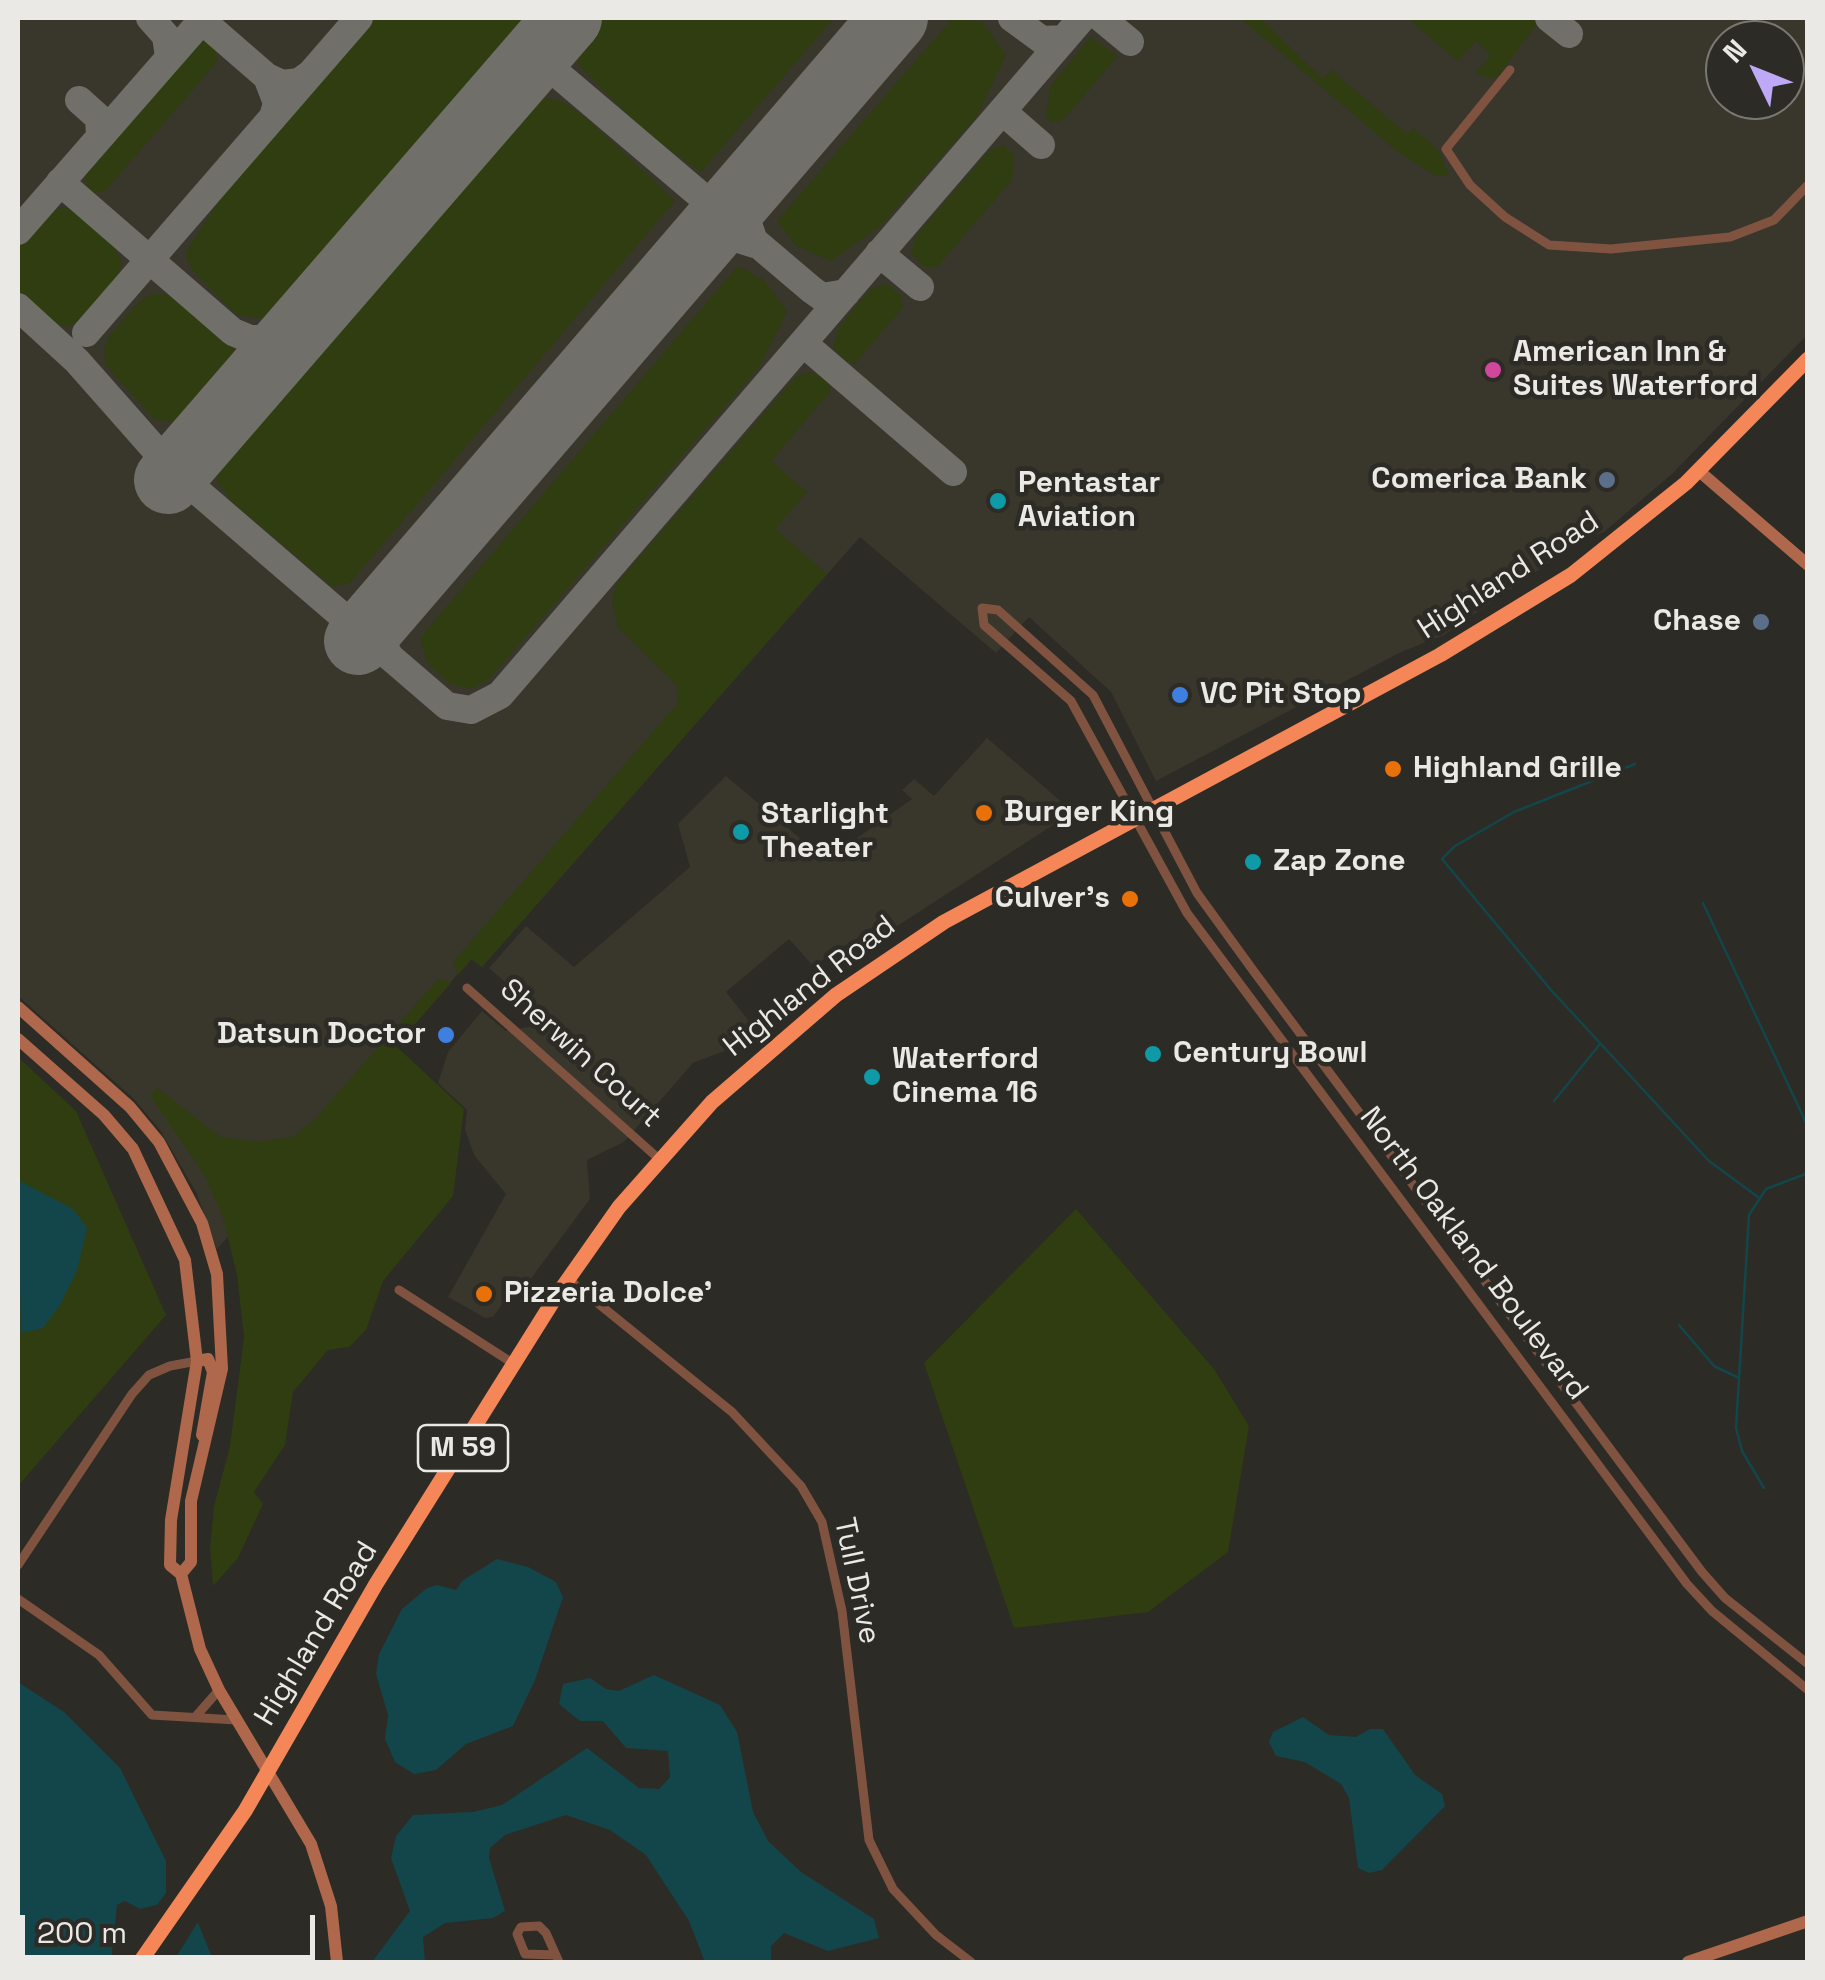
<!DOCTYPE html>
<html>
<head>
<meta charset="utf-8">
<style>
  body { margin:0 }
  #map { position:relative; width:1825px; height:1980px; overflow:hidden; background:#2c2b25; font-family:"Space Grotesk",sans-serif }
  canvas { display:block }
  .frame { position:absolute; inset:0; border:20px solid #eae9e5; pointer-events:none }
  .north { position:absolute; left:1705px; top:20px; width:100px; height:100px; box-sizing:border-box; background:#2c2b25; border:2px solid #787772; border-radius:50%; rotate:313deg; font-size:28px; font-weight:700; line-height:40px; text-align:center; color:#eae9e5 }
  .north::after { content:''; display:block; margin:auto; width:35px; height:45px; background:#bda9f5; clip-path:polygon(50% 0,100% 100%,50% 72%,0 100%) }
  .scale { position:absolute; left:20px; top:1915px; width:295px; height:45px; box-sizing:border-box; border:5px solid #eae9e5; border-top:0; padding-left:12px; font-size:30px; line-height:35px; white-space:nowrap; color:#eae9e5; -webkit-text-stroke:8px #2c2b25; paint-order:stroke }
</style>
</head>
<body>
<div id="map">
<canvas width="1825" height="1980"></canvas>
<div class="frame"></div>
<div class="north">N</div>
<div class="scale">200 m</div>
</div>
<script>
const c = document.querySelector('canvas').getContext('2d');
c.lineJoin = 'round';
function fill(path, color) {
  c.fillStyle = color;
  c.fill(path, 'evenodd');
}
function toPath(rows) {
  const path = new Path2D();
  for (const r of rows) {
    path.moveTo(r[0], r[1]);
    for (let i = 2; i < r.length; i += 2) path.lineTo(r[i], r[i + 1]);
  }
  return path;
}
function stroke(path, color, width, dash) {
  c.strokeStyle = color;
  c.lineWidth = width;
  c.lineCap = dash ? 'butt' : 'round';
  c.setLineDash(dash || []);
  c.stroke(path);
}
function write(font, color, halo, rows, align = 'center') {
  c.font = font + ' "Space Grotesk",sans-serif';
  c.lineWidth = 9;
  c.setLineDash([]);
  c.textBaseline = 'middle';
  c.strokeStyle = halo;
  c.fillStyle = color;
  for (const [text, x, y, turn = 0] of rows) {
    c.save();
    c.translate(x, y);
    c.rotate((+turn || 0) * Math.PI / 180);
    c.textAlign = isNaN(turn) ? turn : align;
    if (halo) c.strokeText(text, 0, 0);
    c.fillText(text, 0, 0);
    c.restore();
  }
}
fill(toPath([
  [18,18,1807,18,1807,335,1672,474,1604,532,1581,541,1444,635,1399,653,1156,781,1111,692,1029,617,996,653,860,537,482,967,471,959,217,1249,196,1192,160,1130,134,1099,18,996],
  [1725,40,1785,40,1785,100,1725,100],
  [987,738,1070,809,1064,818,882,936,875,927,813,966,789,939,726,992,756,1030,727,1050,693,1063,624,1142,587,1160,590,1199,521,1292,512,1290,493,1317,485,1318,448,1297,506,1194,474,1155,465,1130,467,1110,438,1083,448,1052,482,1011,506,1031,533,1026,543,1015,489,968,526,926,574,967,690,867,678,824,726,776,826,860,912,799,902,790,914,779,934,796]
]), '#39362b');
fill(toPath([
  [374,18,535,18,289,306,265,319,237,315,193,271,186,256,188,248,232,182],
  [597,18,834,18,701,172,645,132,579,65,575,48],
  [953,18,982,22,1006,55,977,116,880,226,831,261,796,246,777,221],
  [1240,18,1260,18,1323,79,1331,70,1407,134,1413,128,1439,151,1449,175,1436,176,1399,153],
  [1407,18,1532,18,1537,24,1498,76,1488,78,1476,73,1491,55,1476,41,1458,61],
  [1091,37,1118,56,1064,119,1052,123,1046,116,1051,85],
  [202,41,213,44,218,61,106,190,91,194,85,179,89,165,192,46],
  [536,96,563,102,587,119,675,201,350,583,333,587,232,502,218,482,216,465,521,102],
  [1004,145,1014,155,1012,180,937,267,924,267,911,253,915,237,990,150],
  [63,207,77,212,113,243,122,264,115,283,83,320,66,327,52,322,18,291,18,249,48,213],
  [738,266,764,280,787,312,759,367,489,679,470,689,448,683,427,662,420,638],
  [887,284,901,296,903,307,855,364,845,360,833,348,839,327,872,288],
  [152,294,174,295,234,349,232,371,193,417,182,422,155,420,106,365,104,351,108,337,140,301],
  [809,372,825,379,831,391,771,461,807,492,775,529,827,574,482,967,472,959,458,975,453,962,678,703,676,684,618,628,612,601,617,583,796,377],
  [438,979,452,982,396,1046,464,1109,453,1196,383,1281,366,1330,349,1347,328,1350,293,1392,285,1445,254,1492,263,1504,238,1558,213,1586,210,1548,214,1506,230,1446,244,1337,237,1275,223,1217,204,1174,150,1096,157,1088,221,1137,259,1142,294,1136,315,1119],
  [18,1057,76,1111,166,1315,18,1486],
  [1076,1209,1214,1369,1249,1426,1228,1552,1148,1612,1014,1628,924,1363]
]), '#2f3d11');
fill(toPath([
  [18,1180,73,1209,87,1228,77,1270,60,1305,43,1328,21,1333],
  [497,1559,528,1567,556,1582,563,1597,535,1680,513,1726,466,1744,436,1770,414,1774,395,1762,385,1739,388,1715,376,1674,379,1654,402,1609,427,1588,437,1585,456,1590,462,1581],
  [654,1675,720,1705,737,1732,753,1812,768,1841,801,1872,874,1919,879,1938,828,1951,784,1933,771,1946,771,1962,705,1962,689,1921,646,1855,610,1830,566,1815,505,1835,490,1848,489,1858,505,1911,493,1918,445,1923,423,1937,425,1962,372,1962,410,1911,391,1858,396,1836,413,1815,473,1812,502,1805,587,1748,639,1788,659,1789,670,1777,668,1751,626,1748,603,1721,580,1721,559,1704,563,1684,590,1678,606,1689,619,1691],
  [18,1682,64,1712,120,1768,166,1861,166,1893,157,1905,140,1909,125,1901,117,1905,111,1962,18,1962],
  [1303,1717,1329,1735,1356,1737,1370,1729,1383,1729,1415,1775,1442,1794,1445,1806,1382,1870,1369,1873,1358,1868,1349,1798,1341,1784,1305,1762,1276,1756,1269,1742,1273,1732],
  [198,1923,214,1962,173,1962,196,1925]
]), '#13464b');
stroke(toPath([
  [1635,764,1514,812,1455,846,1442,859,1551,990,1709,1161,1758,1197],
  [1703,903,1808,1127],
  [1554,1101,1600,1044],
  [1679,1325,1714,1366,1737,1377],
  [1764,1488,1742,1451,1736,1428,1749,1215,1766,1189,1808,1173]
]), '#13464b', 2.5);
stroke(toPath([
  [150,18,166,36,169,57],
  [1012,18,1042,40,1064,39],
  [1101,18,1130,42],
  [1549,18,1569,34],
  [214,31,267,77],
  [550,38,547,58,554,71,812,290,822,297,846,293],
  [521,72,540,68,554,71],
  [79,100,99,118,100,136],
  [1002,111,1041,145],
  [273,117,277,103,267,77,282,84,299,82,310,74],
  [60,182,233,332,250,339,269,339,303,325],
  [752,183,745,215,754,241],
  [18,231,204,18],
  [695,250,710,240,732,237,754,244],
  [879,253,920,287],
  [18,307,77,361,175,472,447,706,471,710,500,695,1082,18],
  [86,333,359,18],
  [803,343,953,472],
  [387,608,381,642,390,657]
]), '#706f6a', 28);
stroke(toPath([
  [168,480,568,18],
  [358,641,894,18]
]), '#706f6a', 68);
stroke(toPath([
  [1510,70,1446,149,1470,185,1505,217,1549,245,1611,249,1730,237,1774,220,1808,185],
  [467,988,659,1159],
  [568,1279,732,1412,801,1486,822,1522,842,1611,869,1840,893,1889,936,1935,971,1962],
  [399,1290,514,1364],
  [18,1565,132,1394,149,1375,170,1366,197,1361],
  [18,1599,99,1655,152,1715,236,1720],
  [1808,1664,1725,1598,1702,1572,1255,973,1197,893,1093,695,998,610,982,608,984,625,1071,701,1187,913,1687,1584,1712,1611,1808,1690],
  [197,1715,219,1690],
  [556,1955,525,1954,517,1934,521,1927,539,1926,546,1933,559,1962]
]), '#805341', 9);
stroke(toPath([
  [1699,471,1808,565],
  [18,1007,130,1107,159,1142,202,1223,217,1274,222,1369,191,1501,191,1562,181,1574],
  [18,1039,104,1115,133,1149,185,1260,197,1361,171,1520,170,1565,181,1574,200,1649,219,1690,311,1844,331,1906,337,1962],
  [197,1361,208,1359,213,1372,202,1435],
  [1688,1962,1808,1921]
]), '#af684b', 12);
stroke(toPath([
  [140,1962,245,1811,376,1584,555,1298,619,1207,712,1102,836,995,944,922,1440,655,1571,575,1686,483,1808,359]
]), '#f48657', 15);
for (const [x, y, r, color] of [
  [1493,370,10,"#d1479c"],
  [1607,480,10,"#5c6f8a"],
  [998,501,10,"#0f9aa8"],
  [1761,622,10,"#5c6f8a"],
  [1180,695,10,"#3f7fe0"],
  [1393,769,10,"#e8710a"],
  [984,813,10,"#e8710a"],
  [741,832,10,"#0f9aa8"],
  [1253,862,10,"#0f9aa8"],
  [1130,899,10,"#e8710a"],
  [446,1035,10,"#3f7fe0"],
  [1153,1054,10,"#0f9aa8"],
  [872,1077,10,"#0f9aa8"],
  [484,1294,10,"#e8710a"]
]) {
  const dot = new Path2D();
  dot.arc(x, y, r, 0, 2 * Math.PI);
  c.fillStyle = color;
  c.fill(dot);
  stroke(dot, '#2c2b25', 4);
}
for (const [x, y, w] of [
  [463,1448,90]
]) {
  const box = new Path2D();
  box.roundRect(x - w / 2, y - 23, w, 46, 8);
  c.fillStyle = '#2c2b25';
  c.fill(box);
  stroke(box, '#eae9e5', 2.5);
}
write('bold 28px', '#eae9e5', null, [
  ["M 59",463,1448]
]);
write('bold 30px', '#eae9e5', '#2c2b25', [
  ["American Inn &",1513,353],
  ["Suites Waterford",1513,387],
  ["Comerica Bank",1587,480,"right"],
  ["Pentastar",1018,484],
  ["Aviation",1018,518],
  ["Chase",1741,622,"right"],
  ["VC Pit Stop",1200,695],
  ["Highland Grille",1413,769],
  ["Burger King",1004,813],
  ["Starlight",761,815],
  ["Theater",761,849],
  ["Zap Zone",1273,862],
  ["Culver's",1110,899,"right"],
  ["Datsun Doctor",426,1035,"right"],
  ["Century Bowl",1173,1054],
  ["Waterford",892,1060],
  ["Cinema 16",892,1094],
  ["Pizzeria Dolce'",504,1294]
], 'left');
write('30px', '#eae9e5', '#2c2b25', [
  ["Highland Road",1509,576,-33],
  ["Highland Road",810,987,-38],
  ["Sherwin Court",580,1054,42],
  ["North Oakland Boulevard",1473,1254,53],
  ["Tull Drive",856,1581,78],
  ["Highland Road",317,1634,-59]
]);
</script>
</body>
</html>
